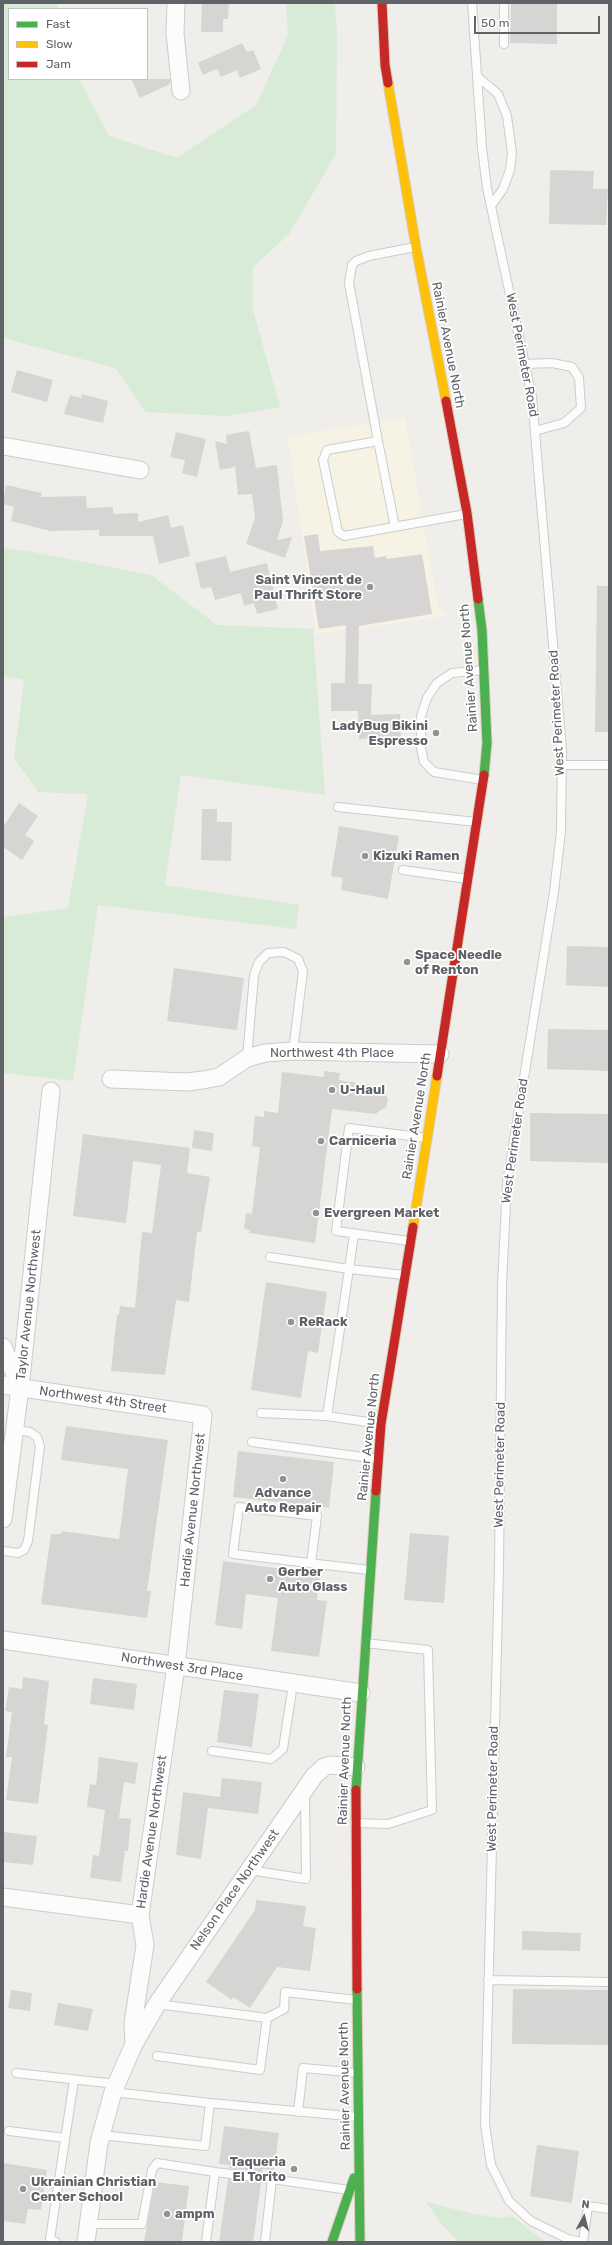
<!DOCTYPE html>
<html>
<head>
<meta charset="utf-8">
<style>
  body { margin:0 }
  #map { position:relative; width:612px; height:2245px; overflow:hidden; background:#efeeea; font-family:Rubik,sans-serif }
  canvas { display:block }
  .frame { position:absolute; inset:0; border:4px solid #5f6368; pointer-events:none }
  .legend { position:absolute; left:8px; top:8px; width:140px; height:72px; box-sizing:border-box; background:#fff; border:1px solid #bfc1c3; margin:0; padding:5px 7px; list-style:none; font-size:12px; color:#5f6368 }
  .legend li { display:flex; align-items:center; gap:8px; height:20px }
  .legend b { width:20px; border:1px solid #bfc1c3 }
  .north { position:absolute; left:564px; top:2197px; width:40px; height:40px; -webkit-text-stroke:3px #fff; paint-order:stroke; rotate:7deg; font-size:11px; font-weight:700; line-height:16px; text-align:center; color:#5f6368 }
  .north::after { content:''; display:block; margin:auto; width:14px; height:18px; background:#5f6368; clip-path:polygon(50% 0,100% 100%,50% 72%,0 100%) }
  .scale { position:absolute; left:474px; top:16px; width:126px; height:18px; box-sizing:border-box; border:2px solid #5f6368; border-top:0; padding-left:5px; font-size:12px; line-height:14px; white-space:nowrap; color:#5f6368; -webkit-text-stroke:3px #fff; paint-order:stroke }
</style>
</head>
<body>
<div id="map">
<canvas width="612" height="2245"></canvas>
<div class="frame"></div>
<ul class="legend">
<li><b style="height:5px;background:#4caf50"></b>Fast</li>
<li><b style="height:5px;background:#ffc107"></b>Slow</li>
<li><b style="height:5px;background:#c62828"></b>Jam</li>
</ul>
<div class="north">N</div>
<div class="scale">50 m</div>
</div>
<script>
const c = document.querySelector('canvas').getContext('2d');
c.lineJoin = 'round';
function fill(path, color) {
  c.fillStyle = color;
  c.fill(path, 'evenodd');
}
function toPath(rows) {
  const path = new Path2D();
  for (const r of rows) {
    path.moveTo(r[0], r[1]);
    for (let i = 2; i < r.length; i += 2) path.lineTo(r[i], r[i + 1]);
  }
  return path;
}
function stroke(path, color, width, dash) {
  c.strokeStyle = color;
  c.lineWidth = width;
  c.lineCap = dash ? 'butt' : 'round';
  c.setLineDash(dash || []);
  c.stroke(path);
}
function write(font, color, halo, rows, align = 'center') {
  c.font = font + ' Rubik,sans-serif';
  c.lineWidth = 3.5;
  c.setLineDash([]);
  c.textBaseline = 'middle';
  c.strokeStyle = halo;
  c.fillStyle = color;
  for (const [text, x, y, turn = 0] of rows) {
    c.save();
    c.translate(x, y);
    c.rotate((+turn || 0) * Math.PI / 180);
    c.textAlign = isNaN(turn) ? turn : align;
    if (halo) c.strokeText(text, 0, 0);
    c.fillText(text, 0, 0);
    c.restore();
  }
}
fill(toPath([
  [405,417,438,608,446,616,316,634,288,437]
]), '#f7f3e4');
fill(toPath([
  [3,3,57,3,58,9,9,9,9,79,79,79,109,136,177,158,256,105,288,35,286,3,335,3,337,32,336,154,289,234,253,267,253,310,280,407,227,416,146,412,115,368,3,338],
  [3,548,28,551,151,575,217,625,313,629,325,795,181,775,165,885,299,905,296,929,98,905,73,1081,3,1073,3,917,68,908,88,794,38,792,14,758,24,680,3,676],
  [426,2202,474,2214,501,2218,512,2216,541,2239,550,2242,459,2242,444,2227]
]), '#d8ebd6');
fill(toPath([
  [202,3,229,3,228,19,223,19,223,32,201,32],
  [511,3,557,3,557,44,510,43],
  [242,43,247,52,253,50,261,69,240,78,237,70,221,77,217,69,203,75,198,63],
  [131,79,170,79,170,84,140,98],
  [550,170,594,171,593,189,608,189,606,225,549,224],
  [17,370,53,380,47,402,11,392],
  [82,394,108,401,103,423,64,414,70,395,81,398],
  [249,431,256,468,277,465,283,521,277,540,292,537,285,558,246,544,255,518,252,494,238,495,235,467,220,470,215,441,227,444,226,435],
  [176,432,206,439,197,477,182,473,185,460,170,457],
  [6,485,42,493,41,497,86,496,87,508,113,507,113,514,138,513,138,522,168,515,171,528,183,525,190,556,159,564,153,536,99,536,99,530,50,531,11,521,14,507,3,504],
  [318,534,320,551,373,546,375,558,386,556,387,559,422,554,432,614,359,626,358,684,372,684,371,715,400,714,401,737,359,739,358,711,331,711,331,683,345,683,346,625,319,629,304,536],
  [226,556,230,572,267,563,278,609,257,614,254,603,244,606,241,593,215,600,211,587,201,589,195,563],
  [597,586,609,586,609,732,595,732],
  [19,803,38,816,25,835,34,841,22,860,3,847,3,827],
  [202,809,217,809,217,822,232,822,231,861,201,860],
  [339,826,399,836,388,899,341,890,343,878,331,876],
  [567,946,609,947,609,987,566,985],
  [174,968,244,978,237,1030,167,1021],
  [548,1029,609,1030,609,1071,547,1069],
  [324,1071,340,1073,339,1080,382,1087,388,1100,386,1107,375,1114,332,1109,315,1243,249,1233,250,1230,244,1229,246,1213,252,1214,260,1147,252,1146,255,1116,264,1117,264,1111,278,1113,282,1072,324,1077],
  [530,1113,609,1114,609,1163,530,1161],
  [194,1130,214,1133,212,1151,192,1148],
  [83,1134,190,1148,187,1173,210,1177,201,1232,197,1232,189,1302,176,1300,165,1375,111,1371,117,1315,119,1315,120,1306,135,1308,142,1232,152,1233,161,1165,133,1161,126,1223,73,1216],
  [266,1282,327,1292,318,1353,308,1351,301,1398,251,1390],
  [66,1426,168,1440,147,1591,151,1591,147,1618,41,1604,51,1534,61,1534,62,1531,119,1539,128,1469,61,1460],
  [238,1451,334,1462,329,1508,233,1497],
  [410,1533,449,1536,444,1603,404,1600],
  [223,1561,320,1574,317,1600,327,1601,319,1657,271,1651,278,1598,246,1594,242,1629,215,1625],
  [23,1677,49,1681,44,1724,48,1725,38,1804,6,1800,12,1757,6,1757,12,1712,5,1711,9,1687,22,1689],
  [93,1678,137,1684,134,1710,90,1704],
  [224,1690,259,1694,252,1747,217,1742],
  [99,1757,138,1763,135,1784,124,1782,119,1818,131,1819,128,1851,125,1851,121,1882,90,1878,93,1855,99,1856,105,1810,87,1807,90,1784,96,1785],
  [222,1778,262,1782,258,1814,208,1808,201,1859,176,1855,183,1792,220,1797],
  [3,1832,37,1836,33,1865,3,1862],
  [256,1900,306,1906,303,1926,316,1928,310,1971,277,1967,250,2008,233,1997,232,2000,206,1982,255,1910],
  [522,1931,581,1933,580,1951,522,1950],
  [513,1989,609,1990,609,2045,512,2044],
  [11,1990,32,1993,30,2011,8,2008],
  [58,2003,93,2009,88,2031,54,2025],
  [224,2126,279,2133,274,2171,263,2169,262,2172,229,2168,230,2165,219,2164],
  [537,2145,579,2151,572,2203,530,2196],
  [3,2163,47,2170,41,2210,28,2209,25,2224,3,2221],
  [228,2179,261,2183,253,2242,219,2242],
  [155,2182,189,2186,182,2242,144,2242]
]), '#d6d5d3');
const lane = toPath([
  [472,3,482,148,487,188,532,397,562,750,561,831,554,892,507,1183,502,1284,499,1567,485,2124,491,2165,509,2201,531,2221,568,2239,580,2242],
  [504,3,504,44],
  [478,77,498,94,507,116,512,153,510,170,503,189,491,206],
  [415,247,369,256,356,261,352,265,349,283,378,441,327,450,323,460,338,532,344,536,466,514],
  [525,364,552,363,572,367,579,378,581,408,564,423,535,431],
  [378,441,395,527],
  [562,765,609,765],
  [483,780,434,772,424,762,421,748,421,716,427,698,437,683,452,673,484,670],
  [338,807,476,822],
  [403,870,467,879],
  [247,1058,254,975,259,962,268,953,284,952,298,959,303,971,293,1051],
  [354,1234,349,1269,404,1275],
  [409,1241,336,1231,349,1128,426,1138],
  [270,1257,349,1269,327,1416,381,1424],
  [261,1413,327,1416],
  [252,1442,378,1459],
  [3,1551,18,1553,24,1550,28,1541,40,1446,37,1437,30,1432,15,1430],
  [311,1563,317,1516,239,1507,233,1554,369,1570],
  [212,1751,271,1759,283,1749,293,1684],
  [355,1823,388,1824,432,1810,428,1650,365,1643],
  [250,1870,306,1879,305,1793],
  [488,1980,609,1982],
  [267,2018,284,2009,285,1992,356,2000],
  [157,2056,260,2070,267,2018,157,2004],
  [16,2073,116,2084],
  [113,2092,210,2103],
  [298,2112,303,2068,358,2073],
  [9,2131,65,2138],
  [101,2135,205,2146,210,2103,358,2117],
  [88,2224,142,2224,152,2170,157,2163,215,2172],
  [56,2242,50,2239,74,2080],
  [206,2242,215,2172,272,2179],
  [265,2242,272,2179,349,2190],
  [583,2242,588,2206,609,2209]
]);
const street = toPath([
  [176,3,175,33,181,91],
  [3,446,140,470],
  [111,1079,187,1082,203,1080,219,1077,247,1058,265,1053,293,1051,440,1054],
  [3,1347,20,1386],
  [3,1385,203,1415,176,1666,140,1915,145,1945,133,2023,134,2044],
  [3,1519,20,1388,51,1091],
  [3,1640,361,1693],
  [3,1897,140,1915],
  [86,2242,99,2143,113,2092,134,2044,157,2004,314,1776,324,1767,330,1765,356,1767]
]);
const fast = toPath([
  [478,599,482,630,487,743,484,775],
  [356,1790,376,1491],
  [357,1989,360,2242],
  [332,2242,354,2178]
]);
const slow = toPath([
  [388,83,416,247,446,401],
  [413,1227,437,1076]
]);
const jam = toPath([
  [382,3,385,65,388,83],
  [446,401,467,513,478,599],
  [437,1076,484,775],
  [376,1491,381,1424,413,1227],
  [356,1790,357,1989]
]);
stroke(lane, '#cbcccc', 10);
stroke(street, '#cbcccc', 19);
stroke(fast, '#d7ceb8', 11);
stroke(slow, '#d7ceb8', 11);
stroke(jam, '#d7ceb8', 11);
stroke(lane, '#fdfcfc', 8);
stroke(street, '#fdfcfc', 17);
stroke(fast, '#4caf50', 9);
stroke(slow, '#ffc107', 9);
stroke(jam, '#c62828', 9);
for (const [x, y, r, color] of [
  [370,587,4,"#919496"],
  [436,733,4,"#919496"],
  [365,856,4,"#919496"],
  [407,962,4,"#919496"],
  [332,1090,4,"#919496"],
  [321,1141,4,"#919496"],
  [316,1213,4,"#919496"],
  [291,1322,4,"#919496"],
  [283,1479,4,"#919496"],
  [270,1579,4,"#919496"],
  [294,2169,4,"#919496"],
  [23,2189,4,"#919496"],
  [167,2214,4,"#919496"]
]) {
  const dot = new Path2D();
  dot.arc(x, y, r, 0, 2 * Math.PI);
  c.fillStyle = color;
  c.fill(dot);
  stroke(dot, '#fff', 1.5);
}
write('13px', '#5f6368', '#fff', [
  ["Rainier Avenue North",448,345,79],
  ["West Perimeter Road",522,355,79],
  ["Rainier Avenue North",469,668,-94],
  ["West Perimeter Road",557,713,-93],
  ["Northwest 4th Place",332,1053],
  ["Rainier Avenue North",417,1116,-81],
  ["West Perimeter Road",515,1141,-82],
  ["Taylor Avenue Northwest",29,1305,-84],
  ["Northwest 4th Street",103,1400,8],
  ["Rainier Avenue North",369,1437,-84],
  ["West Perimeter Road",500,1465,-89],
  ["Hardie Avenue Northwest",193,1510,-84],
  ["Northwest 3rd Place",182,1667,9],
  ["Rainier Avenue North",345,1761,-88],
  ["West Perimeter Road",493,1789,-89],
  ["Hardie Avenue Northwest",152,1832,-82],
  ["Nelson Place Northwest",235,1890,-55],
  ["Rainier Avenue North",345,2086,-91]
]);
write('bold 13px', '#5f6368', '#fff', [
  ["Saint Vincent de",362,580,"right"],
  ["Paul Thrift Store",362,595,"right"],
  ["LadyBug Bikini",428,726,"right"],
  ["Espresso",428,741,"right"],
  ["Kizuki Ramen",373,856],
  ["Space Needle",415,955],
  ["of Renton",415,970],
  ["U-Haul",340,1090],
  ["Carniceria",329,1141],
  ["Evergreen Market",324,1213],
  ["ReRack",299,1322],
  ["Advance",283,1493,"center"],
  ["Auto Repair",283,1508,"center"],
  ["Gerber",278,1572],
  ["Auto Glass",278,1587],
  ["Taqueria",286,2162,"right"],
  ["El Torito",286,2177,"right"],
  ["Ukrainian Christian",31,2182],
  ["Center School",31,2197],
  ["ampm",175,2214]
], 'left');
</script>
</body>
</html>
